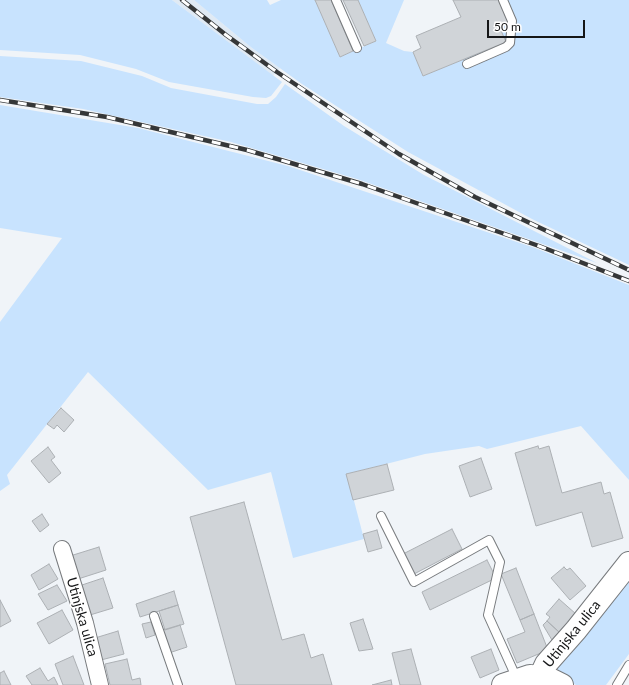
<!DOCTYPE html>
<html>
<head>
<meta charset="utf-8">
<style>
  body { margin:0 }
  #map { position:relative; width:629px; height:685px; overflow:hidden; background:#f0f4f8; font-family:Lato,sans-serif }
  canvas { display:block }
  .scale { position:absolute; left:487px; top:20px; width:98px; height:18px; box-sizing:border-box; border:2px solid #151617; border-top:0; padding-left:5px; font-size:12px; line-height:14px; white-space:nowrap; color:#151617; -webkit-text-stroke:3px #fff; paint-order:stroke }
</style>
</head>
<body>
<div id="map">
<canvas width="629" height="685"></canvas>
<div class="scale">50 m</div>
</div>
<script>
const c = document.querySelector('canvas').getContext('2d');
c.lineJoin = 'round';
function fill(path, color) {
  c.fillStyle = color;
  c.fill(path, 'evenodd');
}
function toPath(rows) {
  const path = new Path2D();
  for (const r of rows) {
    path.moveTo(r[0], r[1]);
    for (let i = 2; i < r.length; i += 2) path.lineTo(r[i], r[i + 1]);
  }
  return path;
}
function stroke(path, color, width, dash) {
  c.strokeStyle = color;
  c.lineWidth = width;
  c.lineCap = dash ? 'butt' : 'round';
  c.setLineDash(dash || []);
  c.stroke(path);
}
function write(font, color, halo, rows, align = 'center') {
  c.font = font + ' Lato,sans-serif';
  c.lineWidth = 3.5;
  c.setLineDash([]);
  c.textBaseline = 'middle';
  c.strokeStyle = halo;
  c.fillStyle = color;
  for (const [text, x, y, turn = 0] of rows) {
    c.save();
    c.translate(x, y);
    c.rotate((+turn || 0) * Math.PI / 180);
    c.textAlign = isNaN(turn) ? turn : align;
    if (halo) c.strokeText(text, 0, 0);
    c.fillText(text, 0, 0);
    c.restore();
  }
}
fill(toPath([
  [172,0,194,0,252,48,280,68,273,76]
]), '#e0eaf4');
fill(toPath([
  [0,0,172,0,282,82,271,96,266,98,253,97,169,82,136,69,80,55,0,50],
  [194,0,267,0,270,5,281,0,315,0,340,57,376,41,358,0,404,0,386,43,404,51,413,52,423,76,505,42,499,26,508,22,499,0,629,0,629,265,532,219,408,152,302,84,252,48],
  [0,56,81,61,142,76,171,88,257,104,268,104,276,97,285,84,344,126,424,175,597,263,357,179,231,142,83,109,0,97],
  [0,105,138,128,288,166,535,248,629,285,629,480,581,426,487,449,479,446,425,454,347,474,364,539,293,558,271,472,208,490,88,372,7,475,10,484,0,491,0,322,62,238,0,228],
  [629,570,629,654,606,685,576,685,558,673,557,666]
]), '#c8e3fe');
const building = toPath([
  [315,0,331,0,353,51,340,57,315,0],
  [343,0,358,0,376,41,364,46,343,0],
  [453,0,499,0,508,22,499,26,506,42,423,76,413,52,421,48,416,36,461,17,453,0],
  [61,408,74,420,64,432,57,425,54,429,47,424,61,408],
  [538,446,539,449,549,446,562,493,601,482,604,494,610,492,623,538,592,547,582,512,536,526,515,453,538,446],
  [48,447,55,457,51,460,61,473,49,483,31,461,48,447],
  [481,458,492,489,470,497,459,466,481,458],
  [387,464,394,490,353,500,346,474,387,464],
  [244,502,282,640,304,634,311,658,323,654,332,685,236,685,190,517,244,502],
  [42,514,49,525,40,532,32,521,42,514],
  [452,529,462,549,414,574,403,554,452,529],
  [377,530,382,548,368,552,363,534,377,530],
  [99,547,106,570,78,579,70,556,99,547],
  [487,560,496,578,430,610,422,592,487,560],
  [49,564,58,579,39,590,31,575,49,564],
  [564,567,567,570,570,568,586,586,570,600,551,578,564,567],
  [516,568,534,614,520,620,501,574,516,568],
  [103,578,113,608,90,615,82,585,103,578],
  [57,585,67,601,48,610,38,594,57,585],
  [174,591,178,605,140,617,136,604,174,591],
  [559,599,576,614,559,632,547,621,550,617,546,614,559,599],
  [0,600,11,621,0,627,0,600],
  [178,605,184,624,165,630,159,611,178,605],
  [62,610,73,630,49,644,37,623,62,610],
  [534,614,548,650,517,663,507,639,525,632,520,620,534,614],
  [363,619,373,649,359,651,350,623,363,619],
  [547,621,559,632,552,640,543,625,547,621],
  [151,622,155,635,146,638,142,624,151,622],
  [180,625,187,647,163,655,156,632,180,625],
  [118,631,124,654,101,660,95,638,118,631],
  [411,649,421,685,400,685,392,653,411,649],
  [491,649,499,670,480,678,471,657,491,649],
  [73,656,84,685,63,685,55,664,73,656],
  [127,659,132,680,140,678,141,685,110,685,105,664,127,659],
  [40,668,48,681,54,677,58,685,32,685,26,676,40,668],
  [4,671,11,685,0,685,0,673,4,671],
  [391,680,392,685,372,685,391,680]
]);
fill(building, '#d0d4d8');
stroke(building, '#acb0b4', 1);
const lane = toPath([
  [336,0,357,48],
  [467,64,506,47,510,43,512,21,503,0],
  [381,516,414,582,489,540,500,562,488,615,517,679],
  [154,616,178,685],
  [617,685,629,665]
]);
const street = toPath([
  [62,549,85,623,100,685]
]);
const secondary = toPath([
  [540,677,546,664,576,630,629,563],
  [503,685,530,676,550,679,562,685]
]);
stroke(lane, '#777a7d', 10);
stroke(street, '#777a7d', 18);
stroke(secondary, '#777a7d', 24);
stroke(lane, '#fff', 8);
stroke(street, '#fff', 16);
stroke(secondary, '#fff', 22);
const rail = toPath([
  [182,0,226,35,277,72,399,154,475,197,629,270],
  [0,100,107,117,247,150,362,184,539,246,629,281]
]);
stroke(rail, '#353738', 4.5);
stroke(rail, '#fff', 3, [9]);
write('14px', '#151617', '#fff', [
  ["Utinjska ulica",82,617,74],
  ["Utinjska ulica",572,634,-51]
]);
</script>
</body>
</html>
